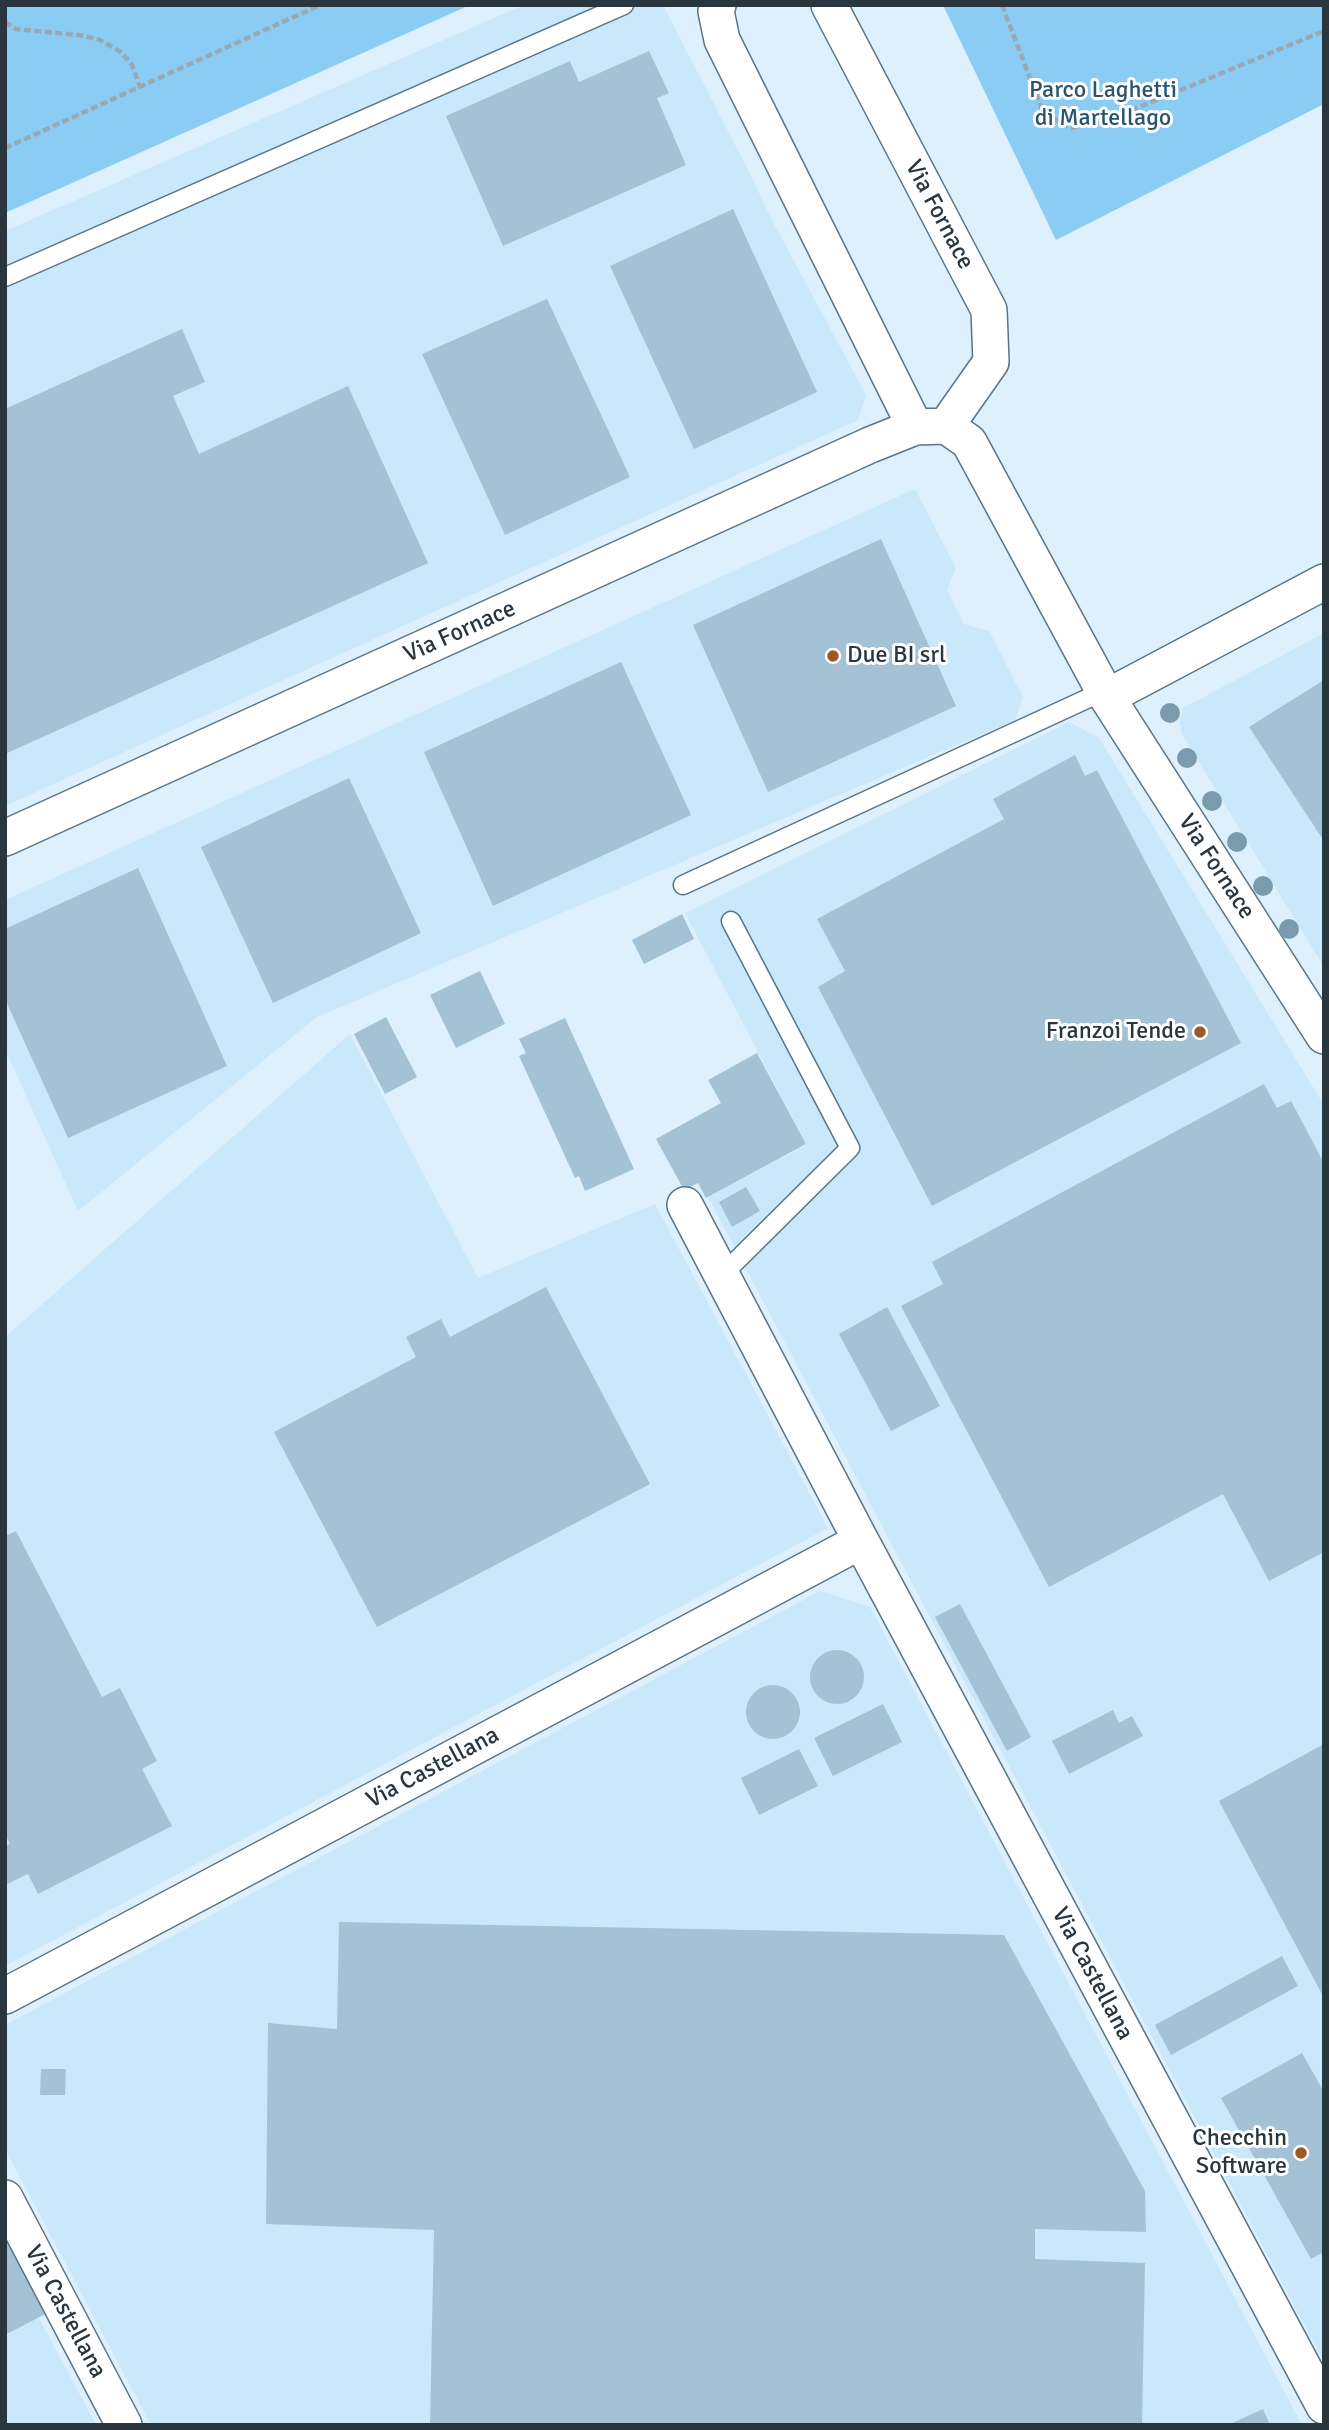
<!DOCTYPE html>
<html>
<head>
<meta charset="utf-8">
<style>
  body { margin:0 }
  #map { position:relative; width:1329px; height:2430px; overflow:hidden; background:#ddf0fc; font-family:Signika,sans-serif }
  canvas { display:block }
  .frame { position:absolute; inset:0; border:7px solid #29363e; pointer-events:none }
</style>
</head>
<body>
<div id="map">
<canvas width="1329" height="2430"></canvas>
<div class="frame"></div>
</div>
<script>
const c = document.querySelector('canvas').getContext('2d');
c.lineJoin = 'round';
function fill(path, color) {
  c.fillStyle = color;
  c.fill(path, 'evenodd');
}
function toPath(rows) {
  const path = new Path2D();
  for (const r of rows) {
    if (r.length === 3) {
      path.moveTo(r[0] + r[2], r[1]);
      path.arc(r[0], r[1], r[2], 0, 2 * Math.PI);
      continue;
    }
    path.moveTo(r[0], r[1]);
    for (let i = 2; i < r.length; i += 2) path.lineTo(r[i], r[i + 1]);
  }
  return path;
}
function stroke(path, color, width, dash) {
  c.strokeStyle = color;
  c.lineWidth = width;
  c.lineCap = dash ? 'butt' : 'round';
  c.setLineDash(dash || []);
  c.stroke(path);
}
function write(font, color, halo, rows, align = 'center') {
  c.font = font + ' Signika,sans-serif';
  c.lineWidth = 6;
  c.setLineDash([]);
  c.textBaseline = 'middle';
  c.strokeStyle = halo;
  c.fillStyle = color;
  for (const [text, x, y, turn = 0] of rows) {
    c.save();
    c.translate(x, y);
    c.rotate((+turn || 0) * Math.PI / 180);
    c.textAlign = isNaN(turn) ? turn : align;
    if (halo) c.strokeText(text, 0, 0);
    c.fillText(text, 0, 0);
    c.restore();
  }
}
fill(toPath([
  [524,5,663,5,748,170,773,222,866,395,858,420,5,806,5,231],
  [915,489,956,568,947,590,964,624,989,631,1023,697,1015,720,317,1017,78,1211,5,1049,5,900],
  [1324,633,1324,967,1181,733,1180,721,1183,708],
  [1069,722,1099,738,1324,1105,1324,2362,708,1197,807,1145,685,913],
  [350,1034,478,1278,655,1204,828,1528,5,1966,5,1337],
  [820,1591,870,1607,1302,2425,151,2425,5,2149,5,2025],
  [5,2254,96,2425,5,2425]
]), '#c9e8fc');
fill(toPath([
  [5,5,470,5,5,213],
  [943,5,1324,5,1324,104,1056,240]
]), '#8accf3');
fill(toPath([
  [649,51,669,93,657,98,686,165,503,246,446,116,570,61,579,82],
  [733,209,817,392,694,449,610,266],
  [547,299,630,477,505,535,422,354],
  [182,329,205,382,173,396,199,454,348,386,428,563,5,754,5,409],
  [881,539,956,706,768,792,693,625],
  [621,662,691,815,493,906,424,752],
  [1324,680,1324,841,1249,727],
  [1075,755,1085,776,1097,770,1241,1043,932,1206,818,987,845,971,817,919,1004,819,993,799],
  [349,778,421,933,273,1003,201,847],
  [138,868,227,1066,68,1138,5,999,5,929],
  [682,914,694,939,644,964,632,940],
  [480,971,505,1024,456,1048,430,995],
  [386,1017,417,1077,385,1094,354,1034],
  [565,1018,634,1169,585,1191,579,1176,575,1178,519,1056,526,1053,519,1039],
  [757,1053,806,1144,706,1198,698,1183,684,1190,656,1139,721,1103,708,1080],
  [1264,1084,1277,1108,1291,1101,1324,1163,1324,1552,1269,1581,1223,1494,1049,1587,901,1306,943,1284,932,1262],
  [746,1187,760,1211,732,1227,719,1202],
  [546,1287,650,1484,377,1627,274,1432,416,1357,406,1337,441,1319,450,1337],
  [887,1307,940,1406,891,1431,839,1334],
  [16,1531,102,1697,120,1688,157,1761,142,1769,172,1826,38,1894,28,1874,5,1885,5,1846,10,1844,5,1834,5,1536],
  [960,1604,1031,1737,1007,1751,935,1617],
  [837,1677,27],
  [773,1712,27],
  [883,1704,902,1742,833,1776,814,1738],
  [1113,1710,1119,1723,1132,1716,1143,1736,1069,1774,1052,1741],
  [1324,1744,1324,1998,1219,1801],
  [799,1749,818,1786,759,1815,741,1778],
  [339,1922,1004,1935,1145,2191,1146,2232,1035,2229,1035,2259,1145,2263,1142,2425,430,2425,434,2230,266,2224,268,2023,337,2029],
  [1282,1956,1298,1986,1171,2055,1155,2025],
  [1302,2053,1324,2092,1324,2252,1311,2259,1221,2098],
  [41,2069,66,2069,65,2095,40,2095],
  [5,2225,51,2311,5,2335],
  [1263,2409,1270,2425,1228,2425]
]), '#a3c2d6');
const service = toPath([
  [5,277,624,5],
  [683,885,1104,691],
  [722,1275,850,1148,731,921]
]);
const minor = toPath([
  [718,5,716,11,722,40,915,427],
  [829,5,989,310,991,362,946,426],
  [1107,697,1324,582],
  [5,838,870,445,915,427,946,426,969,442,1107,697,1324,1036],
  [685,1205,861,1541],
  [5,1996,861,1541,1324,2406],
  [5,2198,124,2425]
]);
stroke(service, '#587587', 21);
stroke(minor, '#587587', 38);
stroke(toPath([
  [1002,5,1043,112,1070,128,1103,122,1324,31],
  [5,22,16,29,79,35,100,40,121,52,132,65,140,87],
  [5,148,320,5]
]), '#98a9b4', 4.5, [7, 3.5]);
stroke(service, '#fff', 18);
stroke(minor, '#fff', 35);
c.fillStyle = '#7a9aad';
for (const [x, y] of [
  [1170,713],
  [1187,758],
  [1212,801],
  [1237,842],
  [1263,886],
  [1289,929]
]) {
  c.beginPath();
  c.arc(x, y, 10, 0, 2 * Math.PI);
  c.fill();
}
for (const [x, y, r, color] of [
  [833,656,7,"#9b5a25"],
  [1200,1032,7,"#9b5a25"],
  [1301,2153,7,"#9b5a25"]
]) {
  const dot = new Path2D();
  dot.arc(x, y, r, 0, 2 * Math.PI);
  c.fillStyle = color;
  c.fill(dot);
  stroke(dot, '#fff', 2.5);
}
write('24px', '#29546d', '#fff', [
  ["Parco Laghetti",1103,91],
  ["di Martellago",1103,119]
]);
write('24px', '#29363e', '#fff', [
  ["Via Fornace",939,215,62],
  ["Via Fornace",460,632,-24],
  ["Via Fornace",1216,867,57],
  ["Via Castellana",433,1768,-28],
  ["Via Castellana",1092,1974,62],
  ["Via Castellana",65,2312,62]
]);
write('24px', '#29363e', '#fff', [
  ["Due BI srl",847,656,"left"],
  ["Franzoi Tende",1186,1032],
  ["Checchin",1287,2139],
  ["Software",1287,2167]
], 'right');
</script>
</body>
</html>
